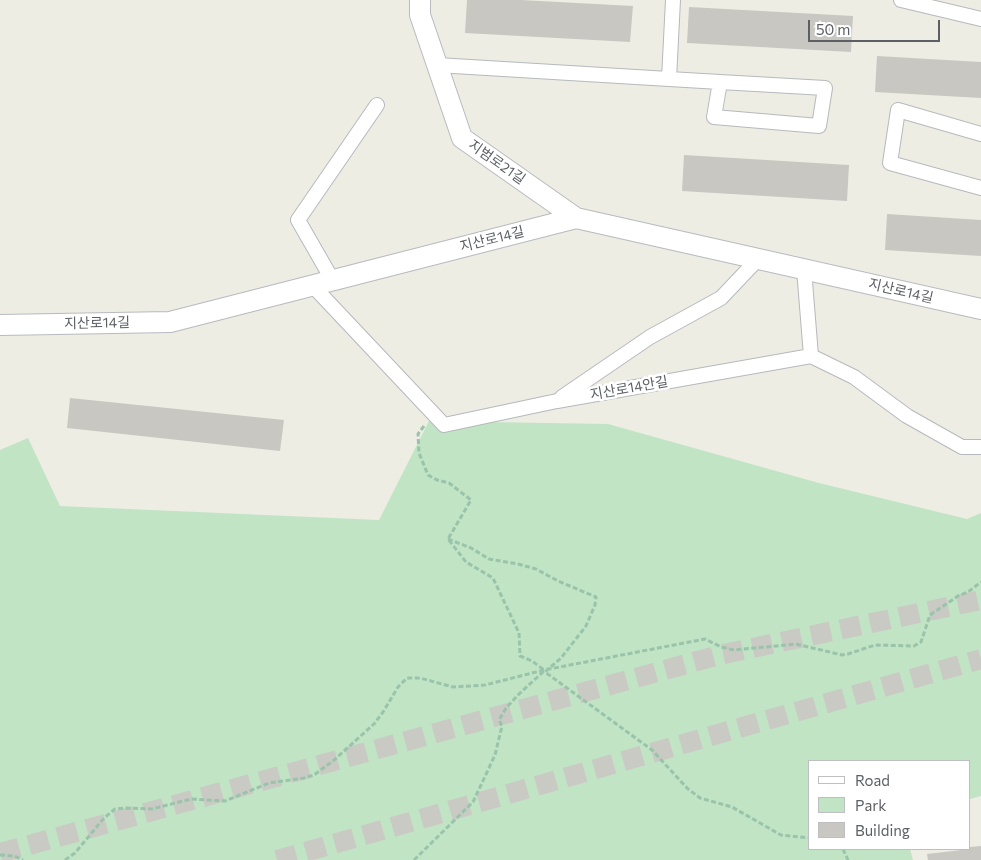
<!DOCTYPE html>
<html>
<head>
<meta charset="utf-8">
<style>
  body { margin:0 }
  #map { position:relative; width:981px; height:860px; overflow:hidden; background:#eeede4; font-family:Commissioner,sans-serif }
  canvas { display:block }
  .legend { position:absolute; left:808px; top:760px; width:162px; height:90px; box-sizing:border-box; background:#fff; border:1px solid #bebfc1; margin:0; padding:6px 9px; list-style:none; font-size:15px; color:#5c5f64 }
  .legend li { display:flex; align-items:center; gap:10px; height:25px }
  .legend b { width:25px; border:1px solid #bebfc1 }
  .scale { position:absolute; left:808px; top:20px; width:132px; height:22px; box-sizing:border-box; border:2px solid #5c5f64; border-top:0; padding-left:6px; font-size:15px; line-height:18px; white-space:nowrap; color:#5c5f64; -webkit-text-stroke:4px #fff; paint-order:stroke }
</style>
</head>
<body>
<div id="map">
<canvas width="981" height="860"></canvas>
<ul class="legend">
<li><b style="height:6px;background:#fff"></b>Road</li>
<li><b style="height:14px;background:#c1e4c5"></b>Park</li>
<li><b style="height:14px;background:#c9c7c1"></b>Building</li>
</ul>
<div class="scale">50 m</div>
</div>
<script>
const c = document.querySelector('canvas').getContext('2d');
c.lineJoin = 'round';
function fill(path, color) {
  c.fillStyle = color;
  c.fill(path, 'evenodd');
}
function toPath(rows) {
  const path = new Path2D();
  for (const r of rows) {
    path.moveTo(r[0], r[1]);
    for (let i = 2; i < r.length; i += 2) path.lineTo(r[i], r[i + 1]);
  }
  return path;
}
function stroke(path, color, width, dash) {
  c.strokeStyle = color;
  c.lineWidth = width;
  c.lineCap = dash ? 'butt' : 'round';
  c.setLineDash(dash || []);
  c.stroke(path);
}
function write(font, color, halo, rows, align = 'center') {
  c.font = font + ' Commissioner,"Noto Sans KR",sans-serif';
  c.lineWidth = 5;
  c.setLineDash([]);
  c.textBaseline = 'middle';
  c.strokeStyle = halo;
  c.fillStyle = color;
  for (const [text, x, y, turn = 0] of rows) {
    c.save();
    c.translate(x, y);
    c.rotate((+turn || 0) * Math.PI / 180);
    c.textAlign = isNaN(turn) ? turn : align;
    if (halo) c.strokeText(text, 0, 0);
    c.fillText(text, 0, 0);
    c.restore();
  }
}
fill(toPath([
  [429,421,608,424,819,483,967,519,981,513,981,796,970,799,970,761,810,761,810,849,910,849,913,860,0,860,0,450,28,438,60,506,379,520]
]), '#c1e4c5');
fill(toPath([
  [467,0,521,0,633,6,630,42,465,33],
  [689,7,853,16,851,52,687,43],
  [877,56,981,62,981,98,875,92],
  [684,155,849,165,847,201,682,191],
  [887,214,981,220,981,256,885,250],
  [70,398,284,420,280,451,67,428],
  [981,846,981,860,928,860,927,854,970,849,970,847]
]), '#c9c7c1');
stroke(toPath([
  [0,853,719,655,981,600],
  [277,860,981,659]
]), '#cacac4', 20, [20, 10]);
const street = toPath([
  [673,0,669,79,720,82,825,88,819,126,714,117,720,82],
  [901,0,981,19],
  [437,65,669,79],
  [981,134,898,110,890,163,981,188],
  [804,269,811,356],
  [333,281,298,220,377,105],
  [313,286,444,425,557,401,811,356,854,377,907,416,962,447,981,447],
  [562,397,650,337,721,298,758,259]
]);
const secondary = toPath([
  [420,0,420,15,462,138,576,218],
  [0,325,170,322,576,218,981,309]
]);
stroke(street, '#b6b9bd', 16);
stroke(secondary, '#b7babf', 22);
stroke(toPath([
  [424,426,418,434,419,453,428,475,437,480,449,483,471,500,448,539,466,562,493,578,519,633,520,656,532,661,544,670],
  [448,539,471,548,489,559,518,564,536,569,558,581,596,597,595,605,586,626,561,658,545,672,652,750,688,789,700,798,732,807,781,835,810,838],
  [843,849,848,860],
  [0,855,14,856,23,860],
  [65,860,75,853,104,818,115,809,125,808,152,809,191,799,225,801,269,783,304,778,314,775,333,761,374,724,383,712,398,687,407,678,420,678,453,687,485,685,544,670,705,639,721,647,734,650,796,644,842,655,848,654,875,645,914,646,921,642,930,615,958,596,968,592,981,582],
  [414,860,473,802,495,755,502,726,499,720,506,708,519,694,544,671]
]), '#99c3aa', 3, [5, 2.5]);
stroke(street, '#fff', 14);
stroke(secondary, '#fff', 20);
write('14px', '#5c5f64', '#fff', [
  ["지범로21길",497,162,35],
  ["지산로14길",492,239,-14],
  ["지산로14길",901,291,13],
  ["지산로14길",97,323,-1],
  ["지산로14안길",629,388,-10]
]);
</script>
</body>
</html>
